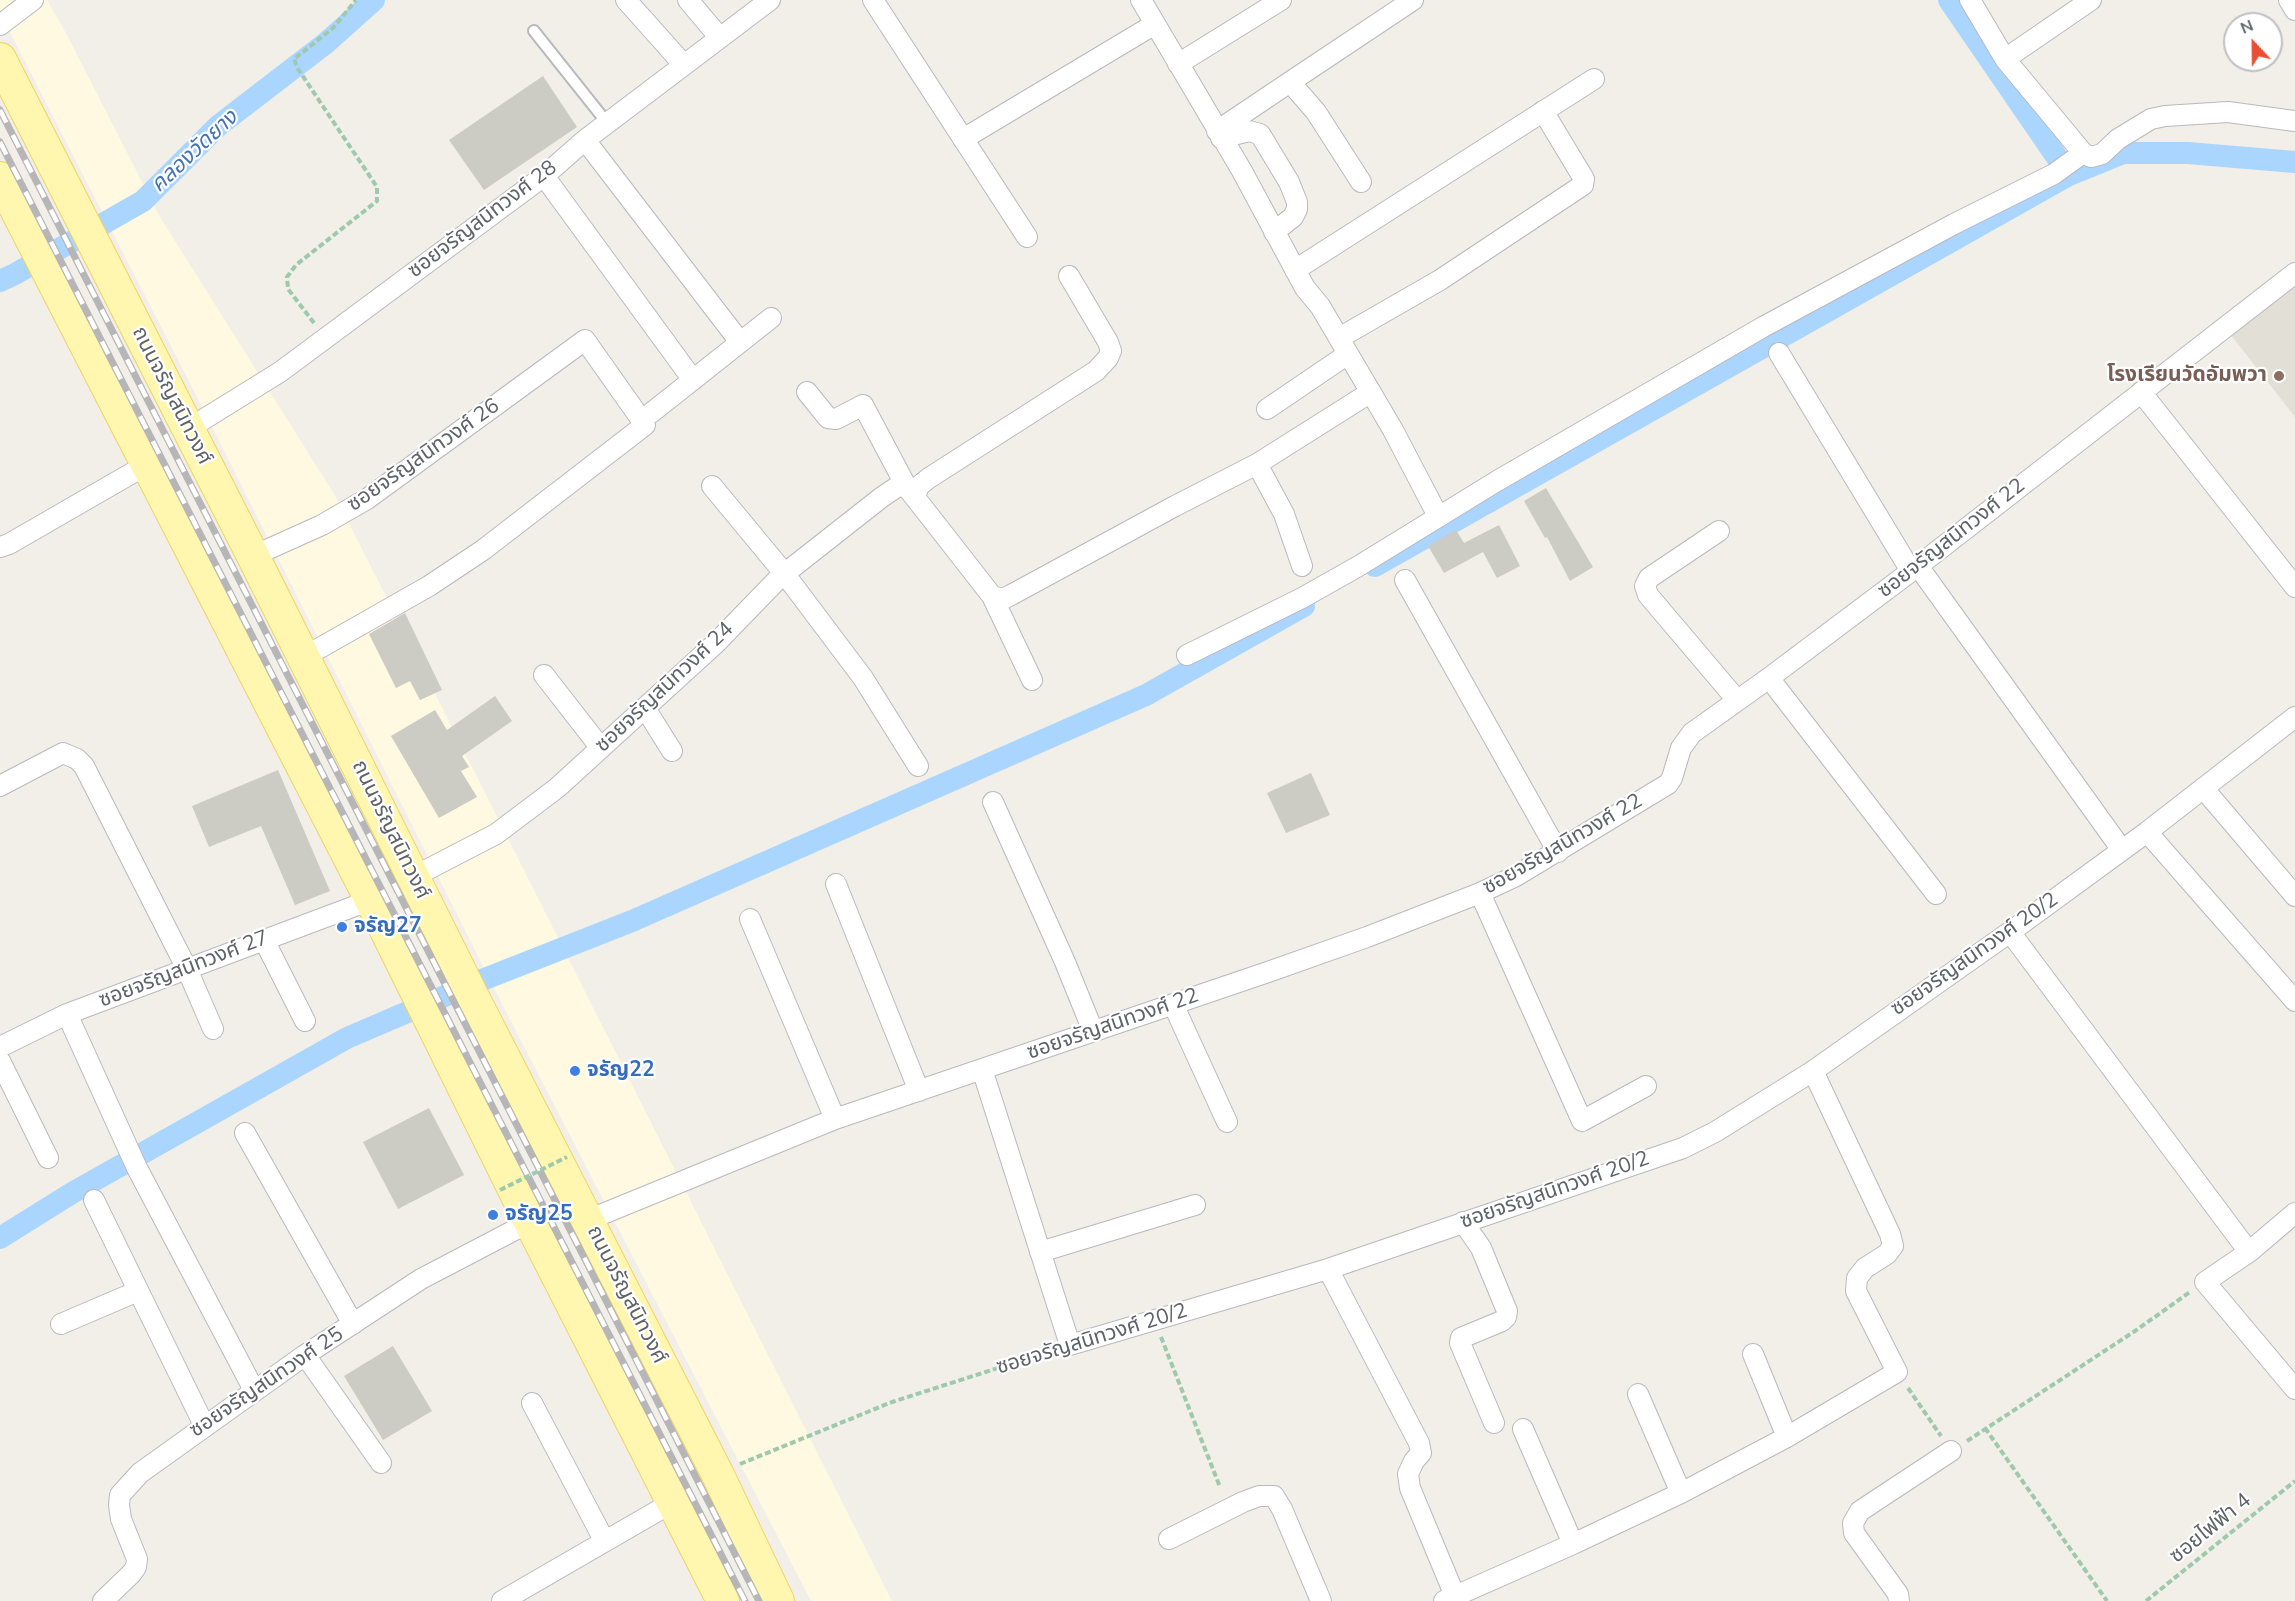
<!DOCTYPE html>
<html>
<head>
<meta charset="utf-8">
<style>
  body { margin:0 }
  #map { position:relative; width:2295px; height:1601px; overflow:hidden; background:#f1efe8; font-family:"Nunito Sans",sans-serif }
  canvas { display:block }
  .north { position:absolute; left:2223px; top:12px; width:60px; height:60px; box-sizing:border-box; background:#fff; border:2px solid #bfc0c3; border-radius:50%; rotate:338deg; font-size:16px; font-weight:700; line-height:24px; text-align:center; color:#5f6268 }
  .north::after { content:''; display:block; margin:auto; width:21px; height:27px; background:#ea4e35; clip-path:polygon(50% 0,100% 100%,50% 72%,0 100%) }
</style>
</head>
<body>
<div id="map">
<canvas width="2295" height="1601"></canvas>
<div class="north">N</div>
</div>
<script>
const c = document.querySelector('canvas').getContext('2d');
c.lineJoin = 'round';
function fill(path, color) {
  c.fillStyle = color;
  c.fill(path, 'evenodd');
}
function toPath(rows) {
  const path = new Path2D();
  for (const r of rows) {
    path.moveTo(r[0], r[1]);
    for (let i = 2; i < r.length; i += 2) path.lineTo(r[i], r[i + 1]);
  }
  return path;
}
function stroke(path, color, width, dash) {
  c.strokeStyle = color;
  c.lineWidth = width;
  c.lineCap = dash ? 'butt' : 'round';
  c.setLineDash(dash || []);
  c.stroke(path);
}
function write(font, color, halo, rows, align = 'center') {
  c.font = font + ' "Nunito Sans","Noto Sans Thai",sans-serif';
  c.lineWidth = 4.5;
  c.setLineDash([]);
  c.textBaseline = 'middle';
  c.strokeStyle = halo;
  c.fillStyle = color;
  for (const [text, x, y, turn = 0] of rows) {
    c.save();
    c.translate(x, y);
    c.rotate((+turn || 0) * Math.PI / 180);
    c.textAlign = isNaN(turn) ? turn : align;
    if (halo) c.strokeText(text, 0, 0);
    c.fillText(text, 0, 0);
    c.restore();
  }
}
fill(toPath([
  [0,0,47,0,67,35,160,217,336,497,892,1601,811,1601,505,1010,195,393,0,13]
]), '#fef9e0');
fill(toPath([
  [2295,287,2295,417,2231,335]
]), '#e1dfd6');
stroke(toPath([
  [1949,0,2069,175],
  [0,281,15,274,143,201,218,126,326,43,374,0],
  [1375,566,2069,175,2123,153,2188,153,2295,162],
  [0,1238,72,1193,347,1038,482,980,632,921,1146,695,1304,606]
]), '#aad5ff', 22);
fill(toPath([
  [543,76,577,127,484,190,449,140],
  [1546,488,1593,567,1570,581,1547,537,1545,538,1524,501],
  [1499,525,1520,566,1497,578,1483,552,1444,573,1428,546,1456,530,1464,543],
  [405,613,442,690,420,700,410,681,396,688,369,634],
  [495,696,512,721,462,756,469,767,461,771,477,797,439,818,391,736,435,710,447,730],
  [278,770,330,891,295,905,261,826,209,847,192,806],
  [1311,773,1330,815,1286,833,1267,793],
  [429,1108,464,1175,398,1209,363,1142],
  [393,1346,432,1411,383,1440,344,1376]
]), '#cccbc4');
const lane = toPath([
  [534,31,608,124]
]);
const street = toPath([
  [626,0,684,65],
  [688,0,720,38],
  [873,0,1027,237],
  [1141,0,1242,171,1305,288,1320,306,1393,430,1438,516],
  [1970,0,2005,59,2083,153,2091,157,2102,154,2118,139,2151,119,2165,116,2228,112,2295,121],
  [2289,0,2295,10],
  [0,25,33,0],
  [2005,59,2091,0],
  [1178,64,1281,0],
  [1290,82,1413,0],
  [1217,131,1290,82,1316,112,1361,182],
  [1221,138,1249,131,1260,134,1289,182,1297,202,1297,209,1293,217,1274,232],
  [963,139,1155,24],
  [585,140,740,342],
  [544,176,693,380],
  [1295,270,1594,79],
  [1339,338,1440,280,1583,185,1584,179,1543,111],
  [1779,353,1911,571],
  [807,392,828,418,836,419,863,405,906,486,992,596,1032,680],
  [2141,392,2295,587],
  [1267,409,1348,354],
  [651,413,771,318],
  [188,429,280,372,544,176,585,140,770,0],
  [1257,464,1284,514,1302,566],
  [712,486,784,573,863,678,918,766],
  [915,496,919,486,929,478,1096,371,1108,358,1111,351,1108,342,1069,276],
  [1719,531,1649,578,1645,586,1648,595,1737,700],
  [0,547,9,544,146,465],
  [253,556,322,525,367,499,585,340,645,425,483,550,429,586,304,657],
  [1918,566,2122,850],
  [1405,580,1558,852],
  [992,596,1003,599,1011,595,1175,506,1257,464,1371,392],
  [1187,655,1302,598,1357,567,1497,481,1763,327,1954,224,2054,174,2083,153],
  [544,675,600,747],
  [1769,678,1936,894],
  [645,708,672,751],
  [0,786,63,753,77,759,84,766,187,969,213,1029],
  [2203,788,2295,896],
  [993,802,1065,962,1093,1031],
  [2147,832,2295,1001],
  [413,877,496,834,557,788,716,643,779,578,882,497,897,487,906,486],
  [836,884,919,1091],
  [1480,893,1582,1121,1646,1086],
  [750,919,835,1119],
  [2010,932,2249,1252],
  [264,940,305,1021],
  [1173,1004,1227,1122],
  [67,1014,137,1168,254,1390],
  [0,1047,67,1014,371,900],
  [0,1061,48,1158],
  [982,1069,1070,1345,1328,1269,1683,1148,1715,1132,1813,1071,2010,932,2147,832,2295,717],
  [245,1133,353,1324],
  [94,1200,204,1425],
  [2295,1213,2249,1252,2205,1282,2295,1389],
  [588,1220,835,1119,1268,972,1367,937,1480,893,1516,876,1668,784,1672,778,1681,748,1692,733,1769,678,1918,566,2295,273],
  [1463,1222,1481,1248,1507,1311,1506,1317,1502,1321,1461,1338,1460,1343,1494,1423],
  [1040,1252,1195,1205],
  [1328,1269,1419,1443,1421,1453,1414,1461,1408,1474,1410,1488,1455,1596],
  [61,1324,138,1291],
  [1753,1354,1787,1437],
  [305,1355,381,1463],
  [1638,1394,1681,1493],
  [532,1403,604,1540],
  [1523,1429,1573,1544],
  [1169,1539,1243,1502,1259,1496,1274,1496,1282,1509,1321,1601],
  [103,1601,132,1573,136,1567,137,1559,121,1519,119,1505,120,1495,140,1473,305,1355,421,1279,530,1222],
  [502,1601,673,1502],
  [1444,1601,1573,1544,1681,1493,1787,1437,1897,1372,1856,1291,1857,1278,1865,1268,1887,1254,1893,1246,1890,1234,1813,1071],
  [1899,1601,1898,1594,1854,1533,1853,1523,1860,1511,1951,1451]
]);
const primary = toPath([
  [0,59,253,556,475,1001,717,1473,778,1601],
  [0,178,371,900,530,1222,723,1601]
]);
stroke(lane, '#b8b9be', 14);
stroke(street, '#b8b9be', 22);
stroke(primary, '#f2d260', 34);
stroke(toPath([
  [314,323,288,289,287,277,296,265,377,201,377,187,298,69,294,59,333,28,356,0],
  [1161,1337,1220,1487],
  [1908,1388,1941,1436],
  [1985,1428,2107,1601],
  [1967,1441,2135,1331,2190,1292],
  [740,1464,892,1402,1051,1351],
  [2146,1601,2295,1481]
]), '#9ec9ad', 4, [6, 3]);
stroke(lane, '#fff', 10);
stroke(street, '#fff', 20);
stroke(primary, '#fff7af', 32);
const rail = toPath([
  [0,110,759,1601],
  [0,142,745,1601]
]);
stroke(rail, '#b6b6b8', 7);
stroke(rail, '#fff', 4.5, [14]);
stroke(toPath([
  [500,1190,567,1157]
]), '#9ec9ad', 4, [6, 3]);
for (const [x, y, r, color] of [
  [2279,376,6,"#8d6e63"],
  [342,927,6,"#3f7fe0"],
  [575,1071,6,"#3f7fe0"],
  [493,1215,6,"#3f7fe0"]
]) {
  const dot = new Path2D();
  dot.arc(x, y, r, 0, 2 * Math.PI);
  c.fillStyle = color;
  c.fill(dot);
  stroke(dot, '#fff', 2);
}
write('21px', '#5f6268', '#fff', [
  ["ซอยจรัญสนิทวงศ์ 28",483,220,-37],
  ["ถนนจรัญสนิทวงศ์",171,396,63],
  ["ซอยจรัญสนิทวงศ์ 26",424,456,-35],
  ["ซอยจรัญสนิทวงศ์ 22",1952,539,-38],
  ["ซอยจรัญสนิทวงศ์ 24",665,688,-43],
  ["ถนนจรัญสนิทวงศ์",390,830,64],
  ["ซอยจรัญสนิทวงศ์ 22",1563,845,-30],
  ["ซอยจรัญสนิทวงศ์ 20/2",1975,955,-35],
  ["ซอยจรัญสนิทวงศ์ 27",184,970,-21],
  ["ซอยจรัญสนิทวงศ์ 22",1113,1025,-19],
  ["ซอยจรัญสนิทวงศ์ 20/2",1555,1191,-19],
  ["ถนนจรัญสนิทวงศ์",626,1295,63],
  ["ซอยจรัญสนิทวงศ์ 20/2",1092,1340,-17],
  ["ซอยจรัญสนิทวงศ์ 25",267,1383,-34],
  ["ซอยไฟฟ้า 4",2211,1529,-39]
]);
write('bold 21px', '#785e54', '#fff', [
  ["โรงเรียนวัดอัมพวา",2267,376]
], 'right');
write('bold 21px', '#366cbe', '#fff', [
  ["จรัญ27",354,927],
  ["จรัญ22",587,1071],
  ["จรัญ25",505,1215]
], 'left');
write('italic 22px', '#4473b3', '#fff', [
  ["คลองวัดยาง",195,152,-43]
]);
</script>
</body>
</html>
